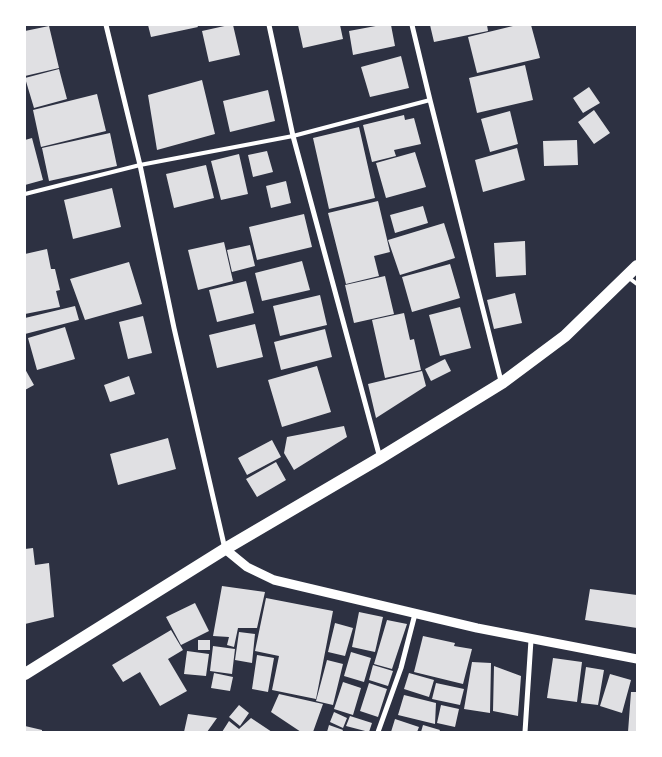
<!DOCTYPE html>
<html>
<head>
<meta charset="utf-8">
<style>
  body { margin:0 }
  #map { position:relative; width:662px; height:757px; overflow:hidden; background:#2d3142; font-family:"Fira Sans",sans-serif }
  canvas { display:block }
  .frame { position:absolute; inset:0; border:26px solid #fff; pointer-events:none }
</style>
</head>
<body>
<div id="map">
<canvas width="662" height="757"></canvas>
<div class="frame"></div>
</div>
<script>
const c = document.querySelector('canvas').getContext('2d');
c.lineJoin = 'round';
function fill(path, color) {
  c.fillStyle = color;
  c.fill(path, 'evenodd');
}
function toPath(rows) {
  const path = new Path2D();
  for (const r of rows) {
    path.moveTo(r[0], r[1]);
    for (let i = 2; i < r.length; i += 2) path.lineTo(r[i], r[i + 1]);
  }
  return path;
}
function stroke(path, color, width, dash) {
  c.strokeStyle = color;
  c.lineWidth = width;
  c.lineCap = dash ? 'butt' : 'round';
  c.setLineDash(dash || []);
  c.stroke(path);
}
fill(toPath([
  [148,25,197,25,198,27,151,37],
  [229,25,233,25,240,55,209,62,202,31],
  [298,25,340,25,343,39,303,48],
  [381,25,391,25,395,46,353,55,349,31],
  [430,25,487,25,488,31,434,42],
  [517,25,531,25,540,58,477,73,468,37],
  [49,26,59,68,25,76,25,31],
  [401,56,409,88,370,97,361,67],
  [525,65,533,100,477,113,469,78],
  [59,69,67,99,34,108,25,78],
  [202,80,215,134,157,150,148,95],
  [589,87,600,103,583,113,573,98],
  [268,90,275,121,230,132,223,101],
  [97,94,106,131,41,147,33,110],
  [594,110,610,133,594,144,578,122],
  [510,111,518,144,490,152,481,119],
  [404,115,405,120,414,118,421,144,394,150,396,156,372,162,363,125],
  [359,127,375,198,329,209,313,138],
  [110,133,117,166,49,181,42,148],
  [32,138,43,180,25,185,25,140],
  [577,140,578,165,544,166,543,141],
  [517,148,525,180,483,192,475,160],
  [267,151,273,172,253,177,248,155],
  [415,152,426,187,386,198,376,163],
  [239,154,248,194,221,200,211,161],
  [206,165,214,198,174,208,166,174],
  [286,181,291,203,271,208,266,186],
  [112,188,121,227,73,239,64,200],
  [378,201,390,252,374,256,379,276,346,284,328,213],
  [423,206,428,223,395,233,390,215],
  [304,214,312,247,257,260,249,227],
  [444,223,455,258,400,275,388,240],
  [525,241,526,275,496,277,494,243],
  [224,242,233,281,198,290,188,250],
  [250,245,255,266,232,272,227,250],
  [47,249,51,269,55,269,60,290,56,291,60,307,25,314,25,254],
  [302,261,310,290,262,301,255,273],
  [129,262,142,304,85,320,70,279],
  [450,264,460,298,412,312,402,277],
  [385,276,394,314,354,323,345,285],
  [246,281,254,313,217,322,209,290],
  [515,293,522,323,494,329,487,300],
  [320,295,327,325,280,336,273,306],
  [75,306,79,320,25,334,25,318],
  [460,307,471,348,440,356,429,315],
  [404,313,410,340,414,339,421,370,385,378,372,320],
  [143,316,152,353,128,359,119,322],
  [255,324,263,357,217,368,209,335],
  [65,327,75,359,37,370,28,338],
  [325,329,332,357,281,370,274,342],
  [445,359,451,371,431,381,425,369],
  [317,366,331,412,282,427,268,380],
  [25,369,34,385,25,390],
  [422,371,426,386,376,418,368,384],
  [129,376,135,394,110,402,104,385],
  [344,426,347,437,294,470,284,453,287,437],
  [168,438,176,469,118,485,110,454],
  [272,440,281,457,247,475,238,458],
  [276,462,286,480,257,497,246,479],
  [33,548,35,565,49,563,54,617,25,624,25,549],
  [222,586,265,592,257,628,238,628,234,647,227,645,229,637,213,636],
  [590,589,637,595,637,628,585,620],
  [266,598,333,611,316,699,272,690,279,656,255,651],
  [195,603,209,631,181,645,166,617],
  [359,612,383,617,375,652,352,647],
  [387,620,407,624,392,669,374,664],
  [335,623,353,628,345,656,328,652],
  [171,630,183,650,168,659,187,691,160,706,140,672,123,682,112,665],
  [239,632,255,634,252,663,235,660],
  [423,636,455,643,454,646,472,649,463,684,414,672],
  [198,640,210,640,210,650,198,650],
  [213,646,235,649,232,674,210,671],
  [187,651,209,654,206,676,184,674],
  [351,652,371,658,364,682,344,676],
  [257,655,274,658,268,692,252,689],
  [553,658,582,662,577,702,547,698],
  [327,660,343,664,333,705,316,701],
  [472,662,491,663,490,713,464,709],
  [373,665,393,671,388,686,369,680],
  [494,666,521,676,518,716,493,711],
  [586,667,604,670,598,705,581,703],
  [214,673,233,677,230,691,211,688],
  [409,673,434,680,429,697,404,689],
  [610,674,631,680,622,713,600,706],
  [343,682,361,688,353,715,334,709],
  [369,683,387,689,378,717,360,711],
  [436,683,464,689,460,705,432,699],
  [631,692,637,692,637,732,628,732],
  [279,694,323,704,313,732,301,732,271,712],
  [404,695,436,703,435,724,398,715],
  [239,705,249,713,240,726,229,717],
  [441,705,459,709,455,727,437,723],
  [334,712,347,718,343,728,330,722],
  [188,714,217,718,207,732,184,732],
  [350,716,372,723,369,732,346,726],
  [251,718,272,732,222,732,229,721,239,729],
  [395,719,419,727,417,732,391,732],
  [329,725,343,730,342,732,327,732],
  [423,725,440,730,439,732,421,732],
  [25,726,42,730,42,732,25,732]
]), '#e0e0e3');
stroke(toPath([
  [25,194,140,165,293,136,430,100],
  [629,278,637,284]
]), '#fff', 4);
stroke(toPath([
  [106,25,140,165,174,328,225,549],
  [269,25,293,136,380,458],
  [412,25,430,100,501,381],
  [378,732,401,668,415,614],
  [525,732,531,640]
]), '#fff', 5);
stroke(toPath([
  [225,549,247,567,274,580,477,628,637,659]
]), '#fff', 9);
stroke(toPath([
  [25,674,225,549,380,458,502,383,565,336,637,266]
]), '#fff', 12);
</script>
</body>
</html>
